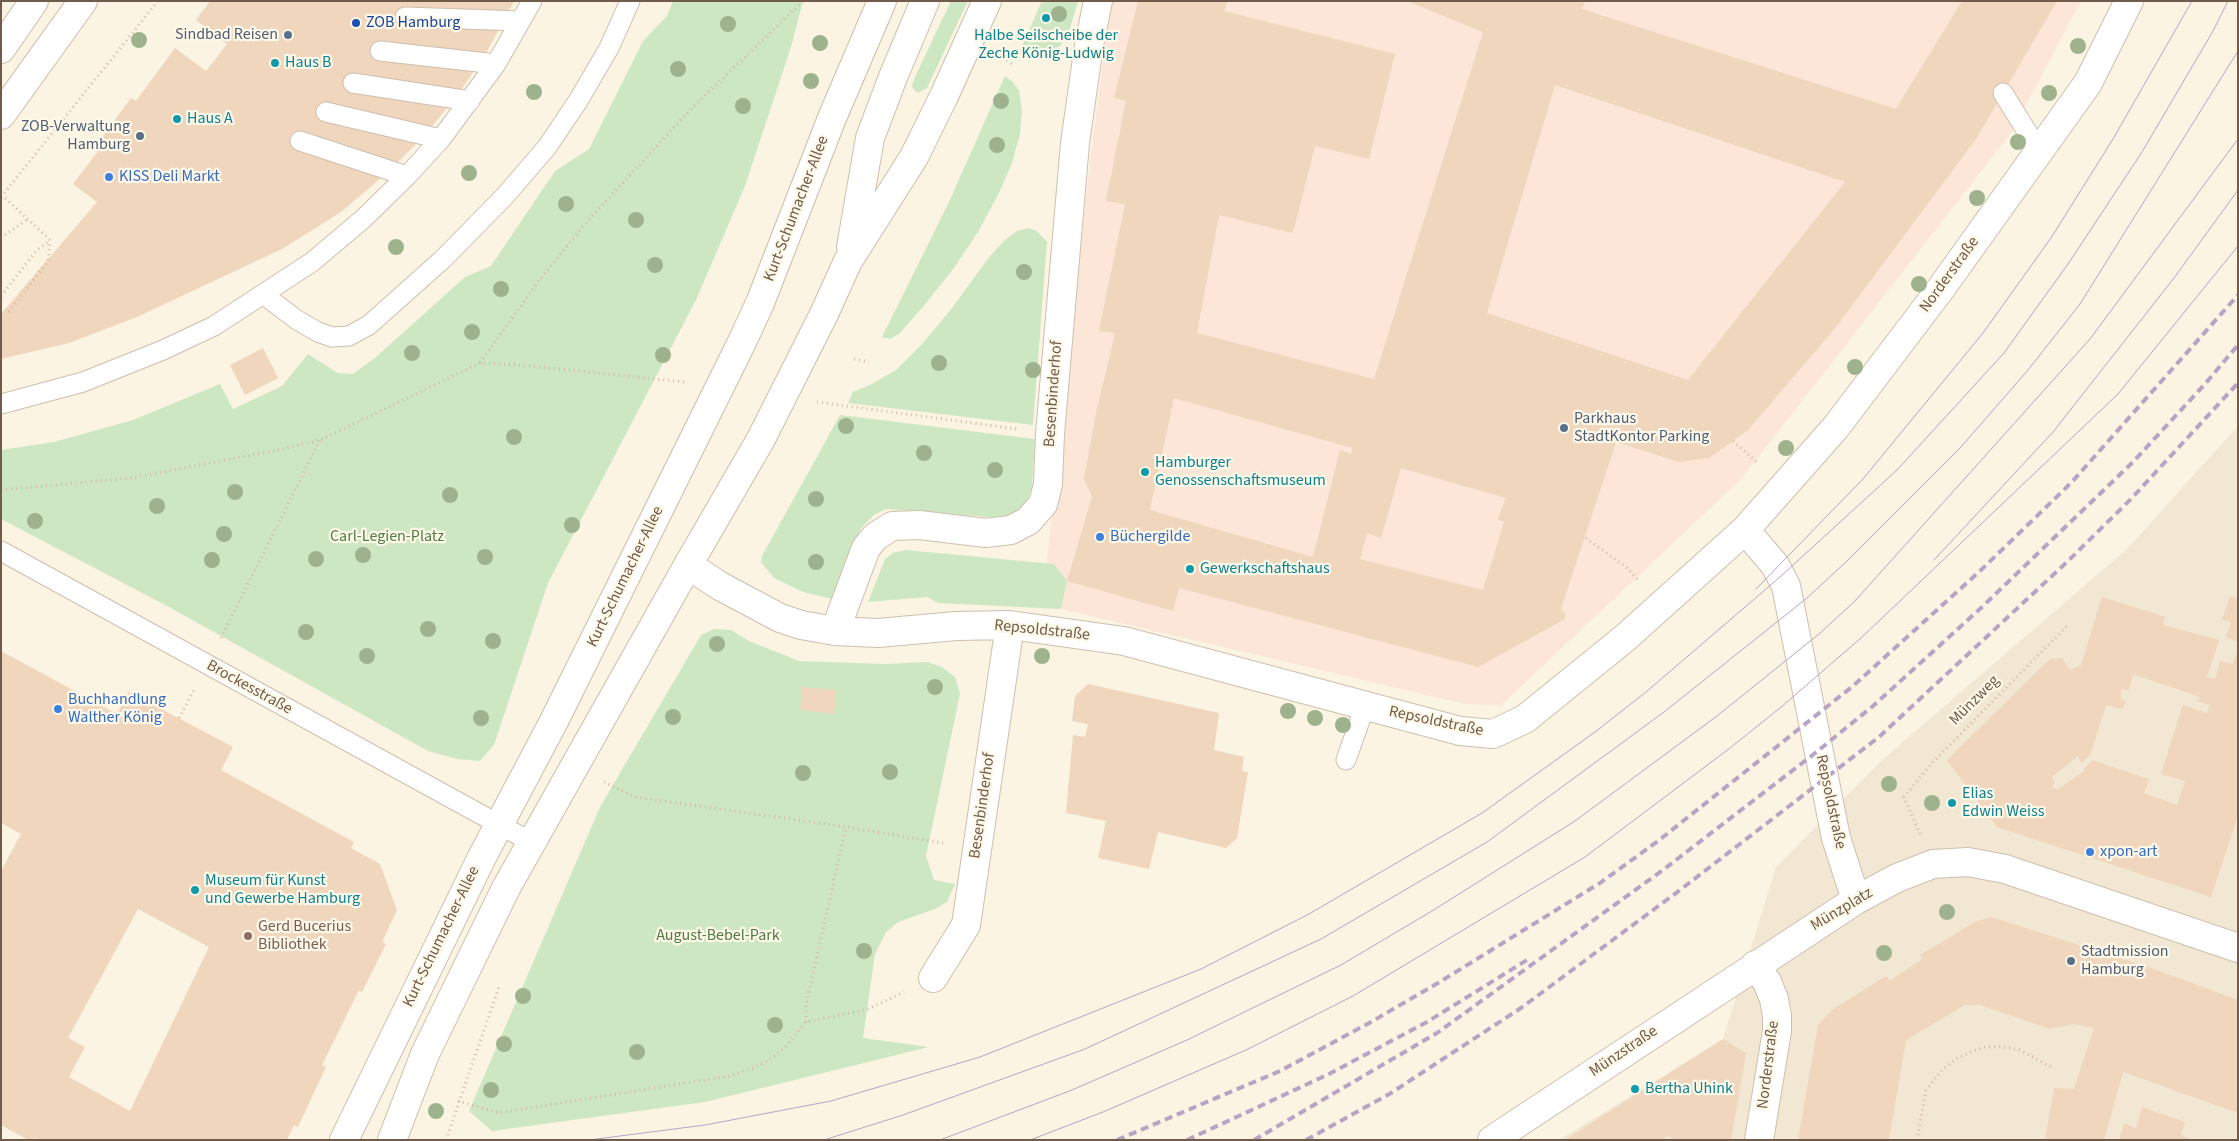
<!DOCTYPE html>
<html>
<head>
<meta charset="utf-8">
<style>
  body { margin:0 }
  #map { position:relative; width:2239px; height:1141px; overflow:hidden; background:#fbf4e3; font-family:"Source Sans 3",sans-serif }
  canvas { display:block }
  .frame { position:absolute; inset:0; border:2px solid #715c4b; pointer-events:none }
</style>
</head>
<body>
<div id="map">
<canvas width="2239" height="1141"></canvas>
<div class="frame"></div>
</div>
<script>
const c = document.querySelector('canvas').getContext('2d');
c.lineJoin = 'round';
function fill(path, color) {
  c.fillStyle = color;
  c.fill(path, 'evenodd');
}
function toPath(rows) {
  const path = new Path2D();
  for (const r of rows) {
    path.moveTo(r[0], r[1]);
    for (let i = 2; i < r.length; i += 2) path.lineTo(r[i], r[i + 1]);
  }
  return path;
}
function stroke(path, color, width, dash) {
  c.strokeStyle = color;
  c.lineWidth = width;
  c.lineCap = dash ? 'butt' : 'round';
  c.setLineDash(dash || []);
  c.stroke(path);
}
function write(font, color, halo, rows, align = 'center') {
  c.font = font + ' "Source Sans 3",sans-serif';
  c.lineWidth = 4.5;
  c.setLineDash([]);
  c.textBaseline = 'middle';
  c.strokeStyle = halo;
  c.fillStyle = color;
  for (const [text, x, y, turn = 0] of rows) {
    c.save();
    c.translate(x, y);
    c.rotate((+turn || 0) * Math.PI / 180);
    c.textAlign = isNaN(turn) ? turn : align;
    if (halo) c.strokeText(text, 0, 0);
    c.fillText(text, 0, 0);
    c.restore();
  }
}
fill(toPath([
  [2238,426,2238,1140,1559,1140,1723,1039,1776,867,1882,760,2127,549]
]), '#f2e7d2');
fill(toPath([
  [1113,1,2081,1,2011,133,1741,479,1500,706,1465,704,1061,609,1040,606,1047,562,1087,188,1108,20]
]), '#fbe6d8');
fill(toPath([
  [673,1,803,1,791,47,745,186,696,300,548,583,494,745,480,761,457,759,428,751,169,607,1,519,1,450,54,442,133,420,220,384,233,409,282,386,308,354,338,373,353,374,376,357,465,277,491,266,555,171,589,149,643,41,667,16],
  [951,1,968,1,927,88,918,93,914,90,912,86,914,79],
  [1042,1,1078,1,1069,32,1060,46,1048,53,1032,56,1018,55],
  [1005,76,1013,82,1019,91,1022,110,1020,134,1012,163,999,193,978,232,954,268,923,307,899,334,890,339,882,337,948,204],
  [1028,228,1037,231,1047,242,1033,425,848,403,853,392,870,385,896,370,923,343,952,308,990,256,1005,240,1017,231],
  [840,415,1035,439,1032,488,1024,507,1003,518,886,509,874,515,861,528,832,599,803,592,774,578,761,562,762,556],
  [906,550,1054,564,1067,581,1061,609,938,603,927,597,868,602,885,559,893,553],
  [714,629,731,630,749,641,799,661,884,664,927,662,942,667,955,677,960,694,926,856,934,880,955,884,947,902,935,909,898,922,886,932,875,954,863,1038,929,1047,705,1102,492,1131,469,1111,600,807,701,635]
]), '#cee7c3');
fill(toPath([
  [210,1,514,1,486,53,457,96,422,138,388,172,341,212,282,249,137,317,69,343,1,359,1,314,97,202,73,184,106,141,102,137,131,98,136,101,175,48,206,71,227,44,196,20],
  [1138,1,1227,1,1224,11,1395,54,1369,159,1315,146,1293,233,1219,215,1197,333,1374,379,1483,32,1407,1,1585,1,1582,9,1896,109,1962,1,2057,1,1976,139,1836,327,1748,430,1709,458,1679,462,1616,442,1561,609,1565,613,1565,619,1478,667,1179,588,1173,611,1067,581,1092,497,1084,479,1096,413,1115,333,1099,331,1125,204,1106,201,1126,101,1114,98],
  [1555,85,1845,182,1688,380,1487,313],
  [1174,398,1352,448,1351,454,1340,450,1313,557,1150,510],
  [1401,468,1506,498,1498,519,1504,522,1483,590,1360,559,1367,533,1381,538],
  [263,348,278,378,245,395,230,365],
  [2230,596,2238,599,2238,642,2226,637,2231,622,2222,620],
  [2102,597,2165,617,2163,625,2219,640,2207,677,2215,679,2220,661,2233,664,2238,649,2238,815,2211,897,1997,827,1947,760,2050,659,2062,658,2070,670,2081,665],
  [2133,674,2200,697,2198,701,2210,705,2207,713,2183,705,2161,774,2185,781,2177,805,2144,793,2149,779,2092,760,2084,769,2084,771,2057,790,2052,787,2055,783,2052,777,2078,756,2081,763,2090,755,2106,705,2122,709,2126,702,2121,699,2121,689,2129,690],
  [1,651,117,714,129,692,233,747,221,770,354,842,351,848,380,864,397,910,382,942,386,944,362,992,359,990,322,1065,326,1067,298,1127,294,1125,287,1140,39,1140,36,1138,28,1140,1,1125,1,871,21,834,1,823],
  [138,909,209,947,130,1111,69,1077,85,1047,68,1038],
  [1088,684,1219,713,1214,750,1244,757,1242,771,1248,772,1237,838,1226,848,1158,832,1149,869,1098,858,1106,821,1066,813,1073,735,1085,737,1088,724,1072,721,1075,696],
  [802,687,836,690,834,714,800,710],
  [1991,917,2154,969,2238,1000,2238,1113,2123,1072,2104,1140,2045,1140,2054,1088,2074,1089,2094,1028,2074,1024,2050,1029,1980,1005,1965,1005,1906,1040,1889,1140,1798,1140,1818,1025,1832,1010,1886,976,1890,981,1922,959,1920,955,1975,922],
  [1723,1039,1746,1053,1731,1140,1673,1140,1668,1135,1662,1140,1565,1140],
  [2142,1107,2185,1122,2181,1135,2193,1140,2119,1140,2124,1124,2136,1128]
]), '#efd6bd');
const lane = toPath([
  [405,17,521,21],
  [380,51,496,64],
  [353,83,470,101],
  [2003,93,2039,151],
  [326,112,441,139],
  [300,141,407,176],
  [264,295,297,320,318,332,332,337,349,336,369,325,443,259,504,197,547,147,578,101,609,48,630,1],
  [1,404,83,382,163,350,214,326,312,262,363,219,407,176,441,139,496,64,532,1],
  [1,551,531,842],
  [1346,760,1365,706]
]);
const street = toPath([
  [1745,530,1775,565,1786,586,1836,838,1856,900],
  [688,565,720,586,780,618,801,625,835,631,878,633,956,626,1010,625,1124,641,1460,731,1493,734,1525,719,1625,638,1745,530,1836,427,1942,287,2088,83,2129,1],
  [835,631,866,548,875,537,892,526,919,525,986,533,1011,530,1028,521,1043,504,1048,484,1050,434,1075,143,1089,45,1098,1],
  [1755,965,1767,982,1774,999,1777,1016,1777,1031,1759,1140],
  [933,978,966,925,1010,625],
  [1492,1140,1856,900,1897,878,1933,864,1968,862,2005,869,2238,948]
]);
const secondary = toPath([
  [1,49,34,1],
  [1,115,83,1],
  [851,247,870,138,893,77,925,1],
  [344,1140,482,857,554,721,741,344,760,303,832,118,882,1],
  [392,1140,425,1054,506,888,688,565,761,439,824,314,848,261,914,157,944,96,987,1]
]);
stroke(lane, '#cebfae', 21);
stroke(street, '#cebfae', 30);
stroke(secondary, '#cebda9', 30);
stroke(toPath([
  [1003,57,1012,64],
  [1,197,158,1],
  [1,238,28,219],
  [1,296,36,251,50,240,3,196],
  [9,312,48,261,50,241],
  [854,359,869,362],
  [480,363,538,282,584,225,692,108,803,1],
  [817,402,1017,429],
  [1733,441,1759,464],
  [1,490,130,478,278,450,320,440,480,363,519,365,685,382],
  [1586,538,1627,568,1639,581],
  [221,638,320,440],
  [179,718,194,690],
  [604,782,635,797,847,827,943,843],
  [1920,834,1904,797,1932,763,2067,626],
  [806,1022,806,1005,846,827],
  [458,1101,499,1113,729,1076,755,1067,771,1059,786,1046,806,1022,868,1009,904,992],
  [446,1140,500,984],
  [1917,1140,1926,1090,1942,1070,1959,1057,1983,1047,2006,1047,2020,1050,2051,1067]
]), '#d3b9a0', 3, [1, 4]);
stroke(lane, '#fff', 19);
stroke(street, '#fff', 28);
stroke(secondary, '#fff', 28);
stroke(toPath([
  [1934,560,2053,432,2174,278,2238,190],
  [1756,589,1863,479,1983,333,2051,238,2113,139,2192,1],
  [589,1140,705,1125,831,1101,980,1057,1201,969,1309,914,1482,813,1595,732,1646,692,1780,577,1897,470,2004,353,2068,264,2142,152,2213,31,2228,1],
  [824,1140,903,1115,1085,1049,1321,939,1487,842,1664,712,1807,598,1847,561,1961,447,2028,370,2080,304,2238,51],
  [940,1140,1072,1090,1187,1040,1341,965,1432,911,1575,821,1717,716,1819,634,1854,602,2090,339,2238,139],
  [1030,1140,1103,1112,1246,1050,1353,996,1585,857,1730,748,1780,708,1861,638,2118,394,2238,246]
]), '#b8a3c3', 1);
stroke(toPath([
  [1117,1140,1280,1071,1371,1022,1438,983,1600,883,1658,841,1853,686,1980,571,2071,483,2238,295],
  [1187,1140,1329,1074,1427,1022,1527,960],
  [1254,1140,1437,1033,1663,870,1814,754,1873,706,1982,607,2133,462,2205,384,2238,345],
  [1306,1140,1391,1093,1521,1008,1680,890,1879,737,2067,562,2131,499,2238,383]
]), '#b8a3c3', 4, [8, 5]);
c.fillStyle = '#9eb28d';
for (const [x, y] of [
  [1059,14],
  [728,24],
  [139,40],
  [820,43],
  [2078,46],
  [678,69],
  [811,81],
  [534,92],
  [2049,93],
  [1001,101],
  [743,106],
  [2018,142],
  [997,145],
  [469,173],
  [1977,198],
  [566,204],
  [636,220],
  [396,247],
  [655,265],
  [1024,272],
  [1919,284],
  [501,289],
  [472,332],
  [412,353],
  [663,355],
  [939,363],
  [1855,367],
  [1033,370],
  [846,426],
  [514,437],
  [1786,448],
  [924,453],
  [995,470],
  [235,492],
  [450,495],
  [816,499],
  [157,506],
  [35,521],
  [572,525],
  [224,534],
  [363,555],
  [485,557],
  [316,559],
  [212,560],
  [816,562],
  [428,629],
  [306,632],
  [493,641],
  [717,644],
  [367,656],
  [1042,656],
  [935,687],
  [1288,711],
  [673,717],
  [481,718],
  [1315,718],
  [1343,725],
  [890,772],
  [803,773],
  [1889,784],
  [1932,803],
  [1947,912],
  [864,951],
  [1884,953],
  [523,996],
  [775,1025],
  [504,1044],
  [637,1052],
  [491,1090],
  [436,1111]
]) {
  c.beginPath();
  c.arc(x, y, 8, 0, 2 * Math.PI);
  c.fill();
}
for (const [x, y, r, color] of [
  [1046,18,5,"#0f9aa8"],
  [356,23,5,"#1a4fb4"],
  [288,35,5,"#5c6f8a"],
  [275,63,5,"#0f9aa8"],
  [177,119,5,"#0f9aa8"],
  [140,136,5,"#5c6f8a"],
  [109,177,5,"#3f7fe0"],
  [1564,428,5,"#5c6f8a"],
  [1145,472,5,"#0f9aa8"],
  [1100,537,5,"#3f7fe0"],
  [1190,569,5,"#0f9aa8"],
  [58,709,5,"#3f7fe0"],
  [1952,803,5,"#0f9aa8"],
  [2090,852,5,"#3f7fe0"],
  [195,890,5,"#0f9aa8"],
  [248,936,5,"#8d6e63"],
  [2071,961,5,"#5c6f8a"],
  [1635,1089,5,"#0f9aa8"]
]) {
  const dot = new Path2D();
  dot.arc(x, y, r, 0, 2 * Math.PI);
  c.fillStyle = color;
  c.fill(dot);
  stroke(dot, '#fef8e9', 2);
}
write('16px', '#164399', '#fef8e9', [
  ["ZOB Hamburg",366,23]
], 'left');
write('16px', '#4e5e75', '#fef8e9', [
  ["Sindbad Reisen",278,35],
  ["ZOB-Verwaltung",130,127],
  ["Hamburg",130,145],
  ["Parkhaus",1574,419,"left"],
  ["StadtKontor Parking",1574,437,"left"],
  ["Stadtmission",2081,952,"left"],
  ["Hamburg",2081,970,"left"]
], 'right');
write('16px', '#0d838f', '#fef8e9', [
  ["Halbe Seilscheibe der",1046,36,"center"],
  ["Zeche König-Ludwig",1046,54,"center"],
  ["Haus B",285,63],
  ["Haus A",187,119],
  ["Hamburger",1155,463],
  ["Genossenschaftsmuseum",1155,481],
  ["Gewerkschaftshaus",1200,569],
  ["Elias",1962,794],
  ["Edwin Weiss",1962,812],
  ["Museum für Kunst",205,881],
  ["und Gewerbe Hamburg",205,899],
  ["Bertha Uhink",1645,1089]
], 'left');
write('16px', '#366cbe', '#fef8e9', [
  ["KISS Deli Markt",119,177],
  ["Büchergilde",1110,537],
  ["Buchhandlung",68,700],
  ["Walther König",68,718],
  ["xpon-art",2100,852]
], 'left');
write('16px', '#715c4b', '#fef8e9', [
  ["Kurt-Schumacher-Allee",797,209,-69],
  ["Norderstraße",1950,275,-54],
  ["Besenbinderhof",1054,394,-86],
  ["Kurt-Schumacher-Allee",626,577,-64],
  ["Repsoldstraße",1042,631,6],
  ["Brockesstraße",249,688,29],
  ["Münzweg",1975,701,-45],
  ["Repsoldstraße",1436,722,12],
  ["Repsoldstraße",1830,802,78],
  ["Besenbinderhof",983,806,-82],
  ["Münzplatz",1842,910,-31],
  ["Kurt-Schumacher-Allee",442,937,-64],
  ["Münzstraße",1624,1052,-34],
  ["Norderstraße",1769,1065,-83]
]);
write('16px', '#517c46', '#fef8e9', [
  ["Carl-Legien-Platz",387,537],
  ["August-Bebel-Park",718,936]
]);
write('16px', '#785e54', '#fef8e9', [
  ["Gerd Bucerius",258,927],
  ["Bibliothek",258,945]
], 'left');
</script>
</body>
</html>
